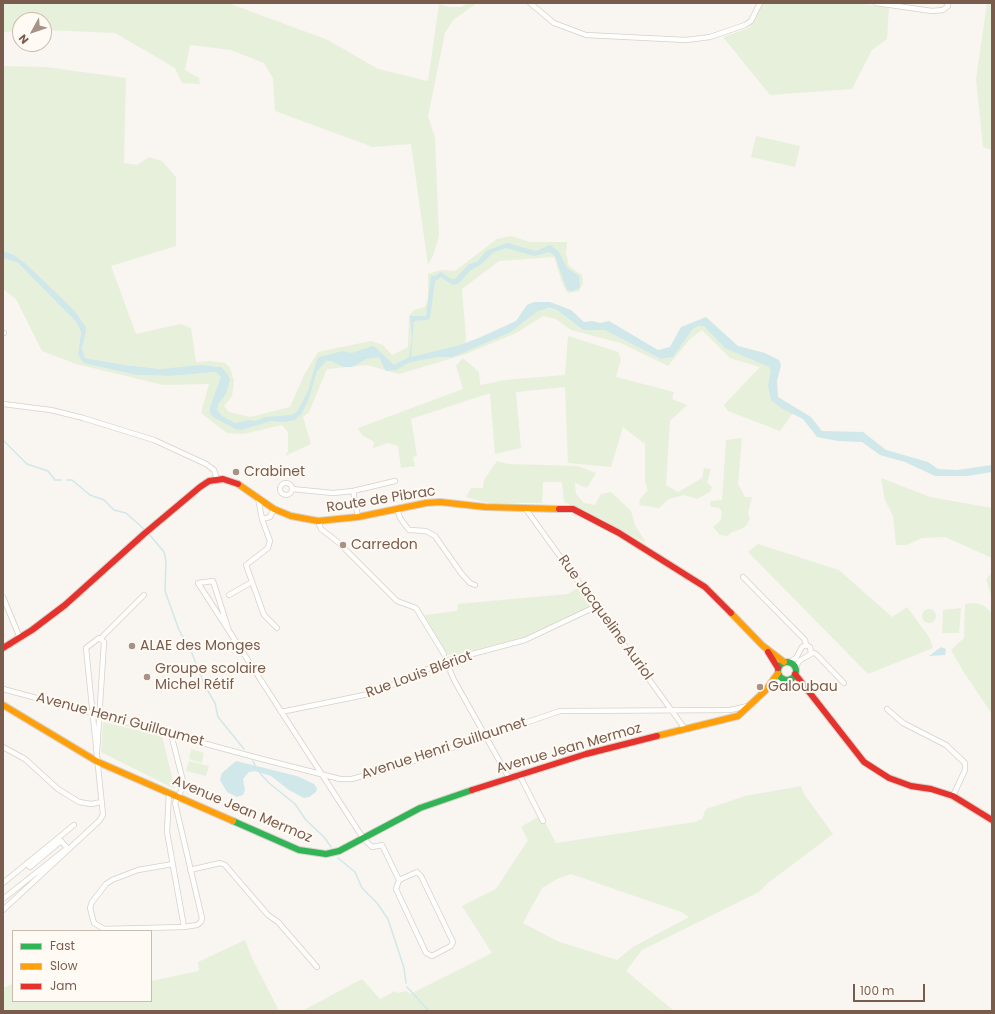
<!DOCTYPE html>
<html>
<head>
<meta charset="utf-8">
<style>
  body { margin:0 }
  #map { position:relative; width:995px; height:1014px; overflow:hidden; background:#f9f5f0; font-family:Poppins,sans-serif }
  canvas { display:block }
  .frame { position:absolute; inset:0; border:4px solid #7a5c4d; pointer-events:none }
  .legend { position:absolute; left:12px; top:930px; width:140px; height:72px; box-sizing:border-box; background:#fffaf3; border:1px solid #cabbb1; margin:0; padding:5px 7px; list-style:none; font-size:12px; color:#7a5c4d }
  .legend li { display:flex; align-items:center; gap:8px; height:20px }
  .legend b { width:20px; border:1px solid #cabbb1 }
  .north { position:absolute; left:12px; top:12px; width:40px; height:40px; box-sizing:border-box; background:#fffaf3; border:1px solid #cabbb1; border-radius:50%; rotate:230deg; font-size:11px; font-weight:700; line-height:16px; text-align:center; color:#7a5c4d }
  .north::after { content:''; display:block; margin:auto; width:14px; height:18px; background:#a69286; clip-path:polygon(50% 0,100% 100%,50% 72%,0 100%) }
  .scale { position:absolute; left:853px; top:984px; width:72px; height:18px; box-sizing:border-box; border:2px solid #7a5c4d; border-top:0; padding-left:5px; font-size:12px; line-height:14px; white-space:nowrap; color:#7a5c4d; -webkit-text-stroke:3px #fffaf3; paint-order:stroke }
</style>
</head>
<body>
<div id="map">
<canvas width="995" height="1014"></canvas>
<div class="frame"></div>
<ul class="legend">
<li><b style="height:5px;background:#30b455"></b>Fast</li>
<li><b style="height:5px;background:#ff9f0a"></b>Slow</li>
<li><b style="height:5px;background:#e5322d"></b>Jam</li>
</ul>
<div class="north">N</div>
<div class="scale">100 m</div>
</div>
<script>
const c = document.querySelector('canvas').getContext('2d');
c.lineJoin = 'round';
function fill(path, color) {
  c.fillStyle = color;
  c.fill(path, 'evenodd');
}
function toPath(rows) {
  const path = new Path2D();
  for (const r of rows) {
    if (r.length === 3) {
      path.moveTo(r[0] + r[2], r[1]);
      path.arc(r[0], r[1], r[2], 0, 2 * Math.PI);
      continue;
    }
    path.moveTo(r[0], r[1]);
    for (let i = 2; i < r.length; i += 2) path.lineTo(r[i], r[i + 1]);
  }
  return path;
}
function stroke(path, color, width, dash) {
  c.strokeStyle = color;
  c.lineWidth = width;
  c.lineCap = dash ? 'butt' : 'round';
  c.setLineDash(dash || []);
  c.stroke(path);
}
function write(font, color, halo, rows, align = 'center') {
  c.font = font + ' Poppins,sans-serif';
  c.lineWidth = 4;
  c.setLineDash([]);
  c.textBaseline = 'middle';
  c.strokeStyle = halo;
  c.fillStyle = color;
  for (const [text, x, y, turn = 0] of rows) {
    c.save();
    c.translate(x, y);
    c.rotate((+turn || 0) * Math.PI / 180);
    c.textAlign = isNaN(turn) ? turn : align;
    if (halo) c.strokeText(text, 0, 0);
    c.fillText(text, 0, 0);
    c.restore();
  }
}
fill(toPath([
  [3,3,228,3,328,40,378,69,428,81,439,4,449,7,461,7,468,3,477,3,453,20,445,33,428,116,435,138,439,235,434,253,428,265,411,144,373,147,275,111,273,78,264,63,231,50,190,45,185,70,199,78,200,84,182,83,175,68,115,33,44,30,44,20,20,20,20,31,3,32],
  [761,3,854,3,889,7,887,39,872,50,852,89,770,95,723,37,749,28],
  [987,3,992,3,992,150,983,147,976,79],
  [3,66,46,67,126,78,124,163,137,165,149,157,162,161,176,177,176,246,111,266,136,334,180,324,191,328,196,362,210,361,225,363,230,368,234,381,232,396,224,406,229,412,250,417,290,407,304,375,318,352,371,341,383,345,392,355,408,347,409,316,414,310,425,307,428,299,428,274,441,270,455,271,497,239,511,236,530,242,567,242,566,253,569,266,582,275,583,283,579,291,568,293,563,285,554,257,499,261,462,289,466,337,464,351,511,332,538,311,544,308,557,310,583,330,605,329,661,359,673,357,693,329,698,326,706,325,729,347,769,364,774,370,772,393,793,413,780,431,728,411,724,405,760,367,730,358,702,330,690,339,668,366,621,343,571,330,556,319,543,316,516,333,466,354,399,374,367,365,327,369,309,412,303,417,311,444,285,456,288,451,288,432,282,425,243,434,227,433,201,413,209,384,163,385,76,364,42,351,16,299,3,289,3,258,18,263,76,322,81,332,78,354,83,363,136,375,171,376,216,372,218,366,161,369,125,365,85,358,82,349,86,332,86,327,75,311,14,255,3,251],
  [756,136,800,146,795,167,751,157],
  [568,336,618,352,621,359,616,377,674,392,672,399,687,405,670,421,666,485,678,492,702,478,704,468,711,469,707,482,712,487,710,492,697,499,684,495,669,499,659,508,639,505,640,499,648,490,645,482,645,444,623,427,611,467,568,463,565,387,516,392,521,448,495,454,490,393,411,419,417,456,413,457,415,466,401,468,398,446,388,443,373,448,374,442,362,435,358,428,463,389,456,366,463,358,479,372,480,385,505,380,565,375],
  [742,438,738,484,745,497,752,497,748,513,750,519,746,526,741,529,732,532,727,536,720,535,713,527,721,520,722,512,719,508,711,507,710,501,722,500,726,440],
  [497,461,508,464,578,466,596,473,587,488,575,483,576,494,584,503,595,505,601,494,611,492,631,511,635,525,646,543,597,517,564,502,562,482,543,482,542,503,488,503,466,497,471,488,483,488,484,480],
  [881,478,930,497,992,508,992,558,945,537,922,538,907,545,896,545,893,516,885,500],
  [758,544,839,570,892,617,907,607,929,637,933,648,868,674,748,552],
  [992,573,992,598,986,579],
  [577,588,589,604,589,607,525,637,458,654,447,655,424,615,457,611,458,604,568,594],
  [974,603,983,605,992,613,992,714,963,671,951,650,964,638,965,604],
  [961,608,959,633,942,633,943,610],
  [929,616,7],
  [103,722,162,736,175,789,101,752],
  [191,749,204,753,202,763,189,759],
  [189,761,209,766,206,776,186,771],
  [801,786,804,794,833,834,768,883,759,892,642,950,626,971,674,1011,302,1011,362,979,380,999,395,991,397,993,407,991,410,994,492,953,462,906,496,889,528,840,521,827,541,815,556,843,695,822,702,819,706,809,745,796],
  [571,874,681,912,689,917,633,947,617,960,557,941,523,923,542,888,557,879],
  [245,940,252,958,279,1011,3,1011,3,988,13,984,13,1001,151,1001,151,981,199,971,198,962]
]), '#e7f0db');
fill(toPath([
  [507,243,536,251,550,245,559,252,567,268,579,276,580,288,572,291,567,290,555,256,549,252,534,256,506,248,494,252,480,265,471,270,458,284,453,285,441,277,435,281,430,318,427,320,414,321,411,357,460,345,481,337,516,321,527,305,534,302,550,302,566,308,571,310,584,322,592,321,600,323,609,321,658,350,670,347,681,327,706,317,738,346,765,353,779,360,781,365,777,381,778,397,811,417,822,431,863,432,886,450,928,462,938,469,957,470,992,465,992,472,967,476,935,476,905,462,880,455,862,442,838,441,817,437,803,419,781,408,771,400,768,386,771,370,769,367,725,348,704,326,698,326,693,329,673,357,661,359,605,330,583,330,557,310,549,308,538,311,511,332,453,357,437,357,416,361,408,363,396,370,387,371,385,370,379,357,366,359,352,367,344,367,331,361,326,361,317,371,309,398,302,413,295,420,284,422,271,421,241,430,235,429,213,417,210,413,210,407,221,377,216,372,171,376,136,375,83,363,78,354,81,332,76,322,18,263,3,258,3,251,14,255,26,264,75,311,86,327,86,332,82,349,85,358,125,365,161,369,200,365,221,367,228,375,230,380,226,394,218,404,217,410,222,416,235,423,249,420,255,421,266,417,291,415,297,412,308,391,317,359,319,357,343,351,352,353,373,346,376,348,394,365,409,357,412,338,410,316,426,316,431,276,435,276,441,272,451,279,455,279,469,264,477,262,486,251],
  [941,647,946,649,945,655,929,656],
  [236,761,297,776,314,784,317,788,316,792,309,797,304,798,289,790,271,776,255,771,249,772,243,779,245,790,243,795,237,797,227,792,220,780,222,773]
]), '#d0e8ea');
stroke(toPath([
  [3,440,27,464,48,471,55,480,61,480],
  [67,480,72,480,90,495,104,500,114,510,126,513,145,530],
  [149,534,164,552,166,561,165,591,179,630,191,651,205,686,215,703,218,717,244,749],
  [253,761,256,767],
  [259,772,269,783,295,804,306,820,324,837,331,847],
  [338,858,355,872,362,888,377,903,388,919,404,968,406,983],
  [407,987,429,1011]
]), '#d0e8ea', 1.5);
const street = toPath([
  [530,3,554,23,586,35,686,40,710,37,745,25,751,21,760,3],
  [876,3,932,11,943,10,948,6,947,3],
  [3,333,4,333],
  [3,404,51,410,83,418,154,440,206,464,214,470,217,479],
  [286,489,6],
  [292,489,333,493,353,491],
  [258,498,262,519,270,541,268,548,246,565,264,615,277,628],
  [525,508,685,729],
  [397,509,400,518,409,530,426,531,435,536,461,573,470,583,475,585],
  [358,517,353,491,395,481],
  [262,519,270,517,274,509],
  [318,521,321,529,339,543,397,601,416,608,444,654],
  [743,577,805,640,806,645],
  [229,595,252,582],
  [3,597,20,638],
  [229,631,213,581,198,583,363,838,372,847,382,845,399,880],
  [101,639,104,635,144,595],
  [811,652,816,654,844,683],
  [446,661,454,680,509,778],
  [789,662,796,658,802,647,806,645,810,647,811,654,799,661,795,669],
  [3,689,258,758,340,779,352,779,405,764,560,711,730,710,748,706],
  [768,689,783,679],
  [887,709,903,723,946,745,965,763,965,770,953,796],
  [281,712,374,693,446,661,525,640,597,606],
  [3,747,25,759,58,789,79,802,91,804,102,802],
  [519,774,543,821],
  [169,792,167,832,184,927,197,925,201,922,202,918,175,803,184,785,171,734],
  [27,863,30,867,61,841,67,848],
  [173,864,138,870,112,880,106,884,92,902,90,908,94,923,104,929,184,927],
  [190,870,220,863,225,865,268,915,278,922,317,967],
  [417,872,421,876,453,942,451,946,432,956,426,953,396,889,399,880,417,872],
  [3,883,74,825],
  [3,899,66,849],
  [3,910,99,821,103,815,86,648,99,638,104,642,97,752]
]);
const fast = toPath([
  [787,671,9],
  [233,821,299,850,326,854,339,851,420,808,472,790]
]);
const slow = toPath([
  [238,484,274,509,291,516,318,521,358,517,426,503,440,502,485,507,559,509],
  [731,613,763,646,784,662],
  [3,705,98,762,233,821],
  [657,736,738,716,765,691,778,673]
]);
const jam = toPath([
  [559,509,573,509,619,533,705,587,731,613],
  [3,648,32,630,65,605,144,534,200,487,209,481,223,479,238,484],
  [768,652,778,668],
  [795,674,864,762,889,778,911,786,931,789,953,796,992,820],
  [472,790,586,754,657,736]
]);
stroke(street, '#d7d1cb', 6);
stroke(fast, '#d9d2cb', 8);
stroke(slow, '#d9d2cb', 8);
stroke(jam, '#d9d2cb', 8);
stroke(street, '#fefefd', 4.5);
stroke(fast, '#30b455', 6);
stroke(slow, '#ff9f0a', 6);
stroke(jam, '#e5322d', 6);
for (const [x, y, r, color] of [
  [236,472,4,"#a69286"],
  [343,545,4,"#a69286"],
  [132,646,4,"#a69286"],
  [147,677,4,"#a69286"],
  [760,687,4,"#a69286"]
]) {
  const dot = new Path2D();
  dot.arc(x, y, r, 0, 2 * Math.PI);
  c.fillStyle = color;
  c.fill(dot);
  stroke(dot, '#fffaf3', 1.5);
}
write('14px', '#7a5c4d', '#fffaf3', [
  ["Crabinet",244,472],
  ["Carredon",351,545],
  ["ALAE des Monges",140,646],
  ["Groupe scolaire",155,669],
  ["Michel Rétif",155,685],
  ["Galoubau",768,687]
], 'left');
write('14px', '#7a5c4d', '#fffaf3', [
  ["Route de Pibrac",381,500,-9],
  ["Rue Jacqueline Auriol",605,618,54],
  ["Rue Louis Blériot",419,675,-20],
  ["Avenue Henri Guillaumet",120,720,15],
  ["Avenue Henri Guillaumet",444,749,-18],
  ["Avenue Jean Mermoz",569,749,-16],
  ["Avenue Jean Mermoz",242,810,23]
]);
</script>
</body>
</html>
